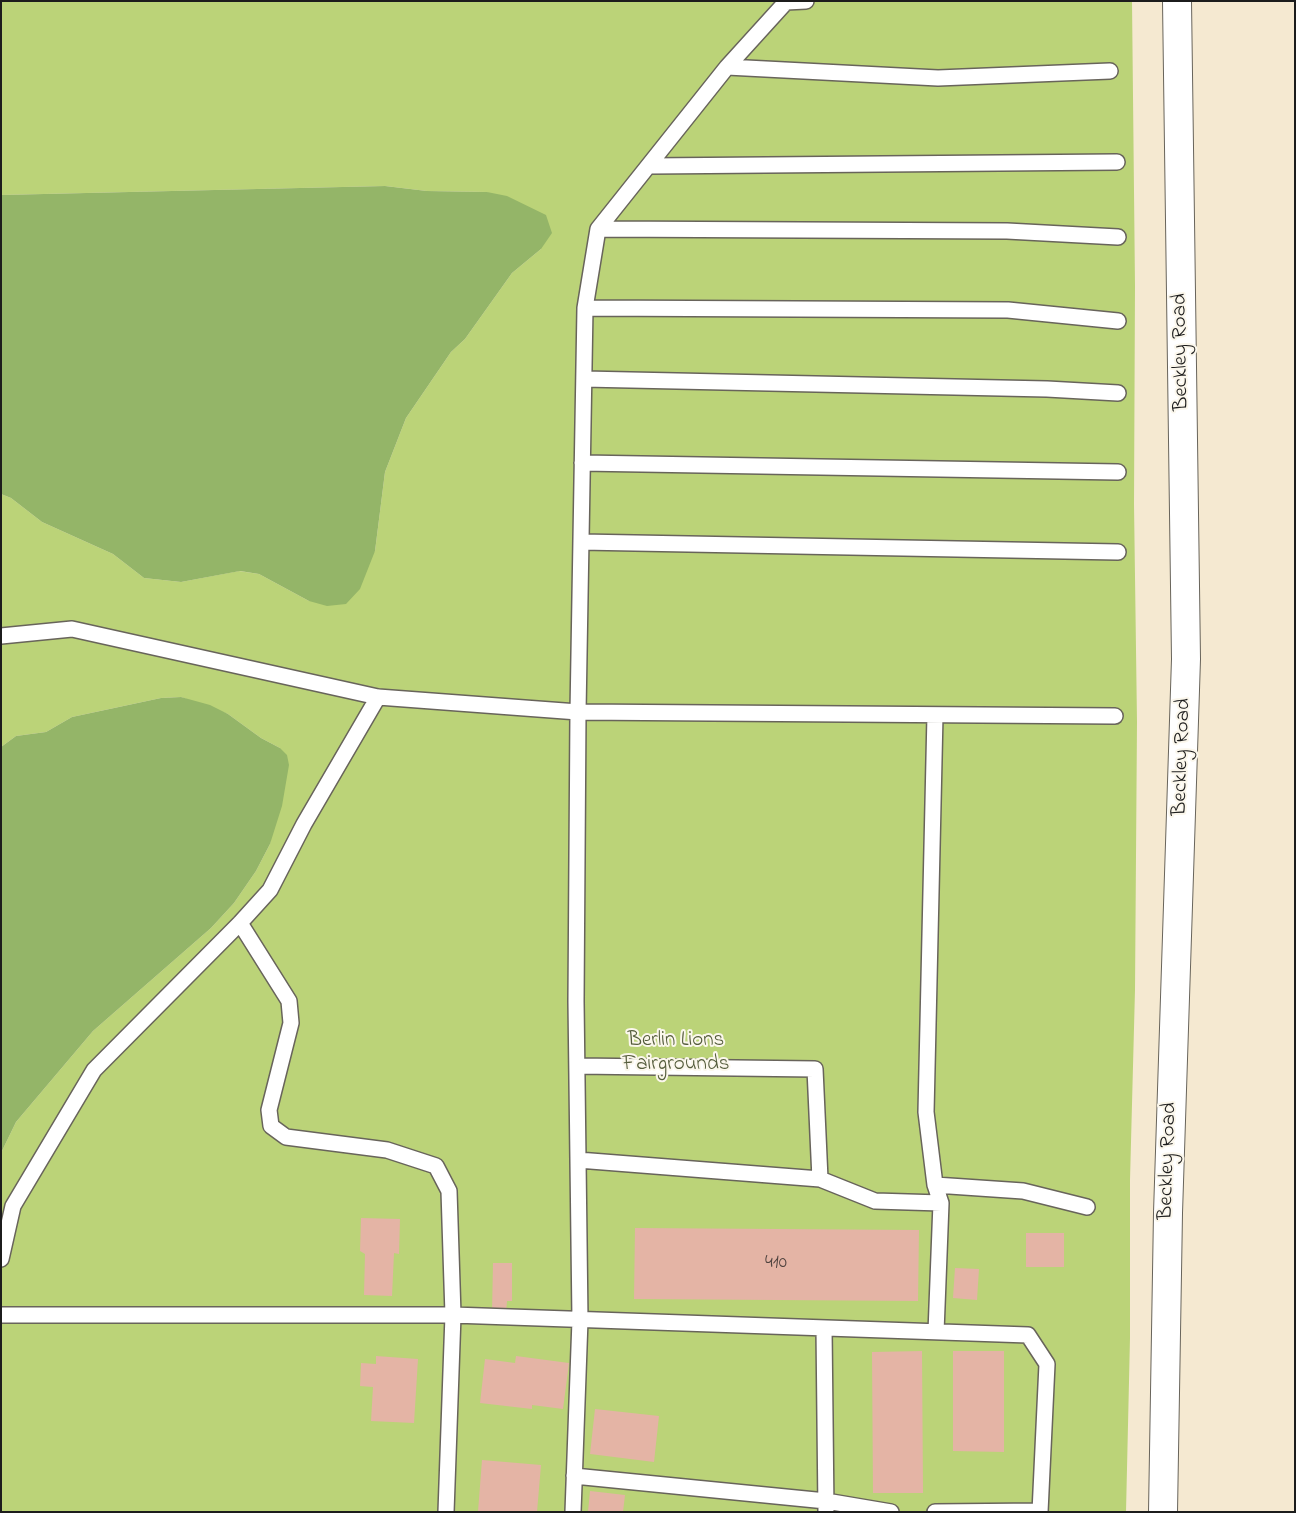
<!DOCTYPE html>
<html>
<head>
<meta charset="utf-8">
<style>
  body { margin:0 }
  #map { position:relative; width:1296px; height:1513px; overflow:hidden; background:#f5e9d1; font-family:"Indie Flower",sans-serif }
  canvas { display:block }
  .frame { position:absolute; inset:0; border:2px solid #1c1c1c; pointer-events:none }
</style>
</head>
<body>
<div id="map">
<canvas width="1296" height="1513"></canvas>
<div class="frame"></div>
</div>
<script>
const c = document.querySelector('canvas').getContext('2d');
c.lineJoin = 'round';
function fill(path, color) {
  c.fillStyle = color;
  c.fill(path, 'evenodd');
}
function toPath(rows) {
  const path = new Path2D();
  for (const r of rows) {
    path.moveTo(r[0], r[1]);
    for (let i = 2; i < r.length; i += 2) path.lineTo(r[i], r[i + 1]);
  }
  return path;
}
function stroke(path, color, width, dash) {
  c.strokeStyle = color;
  c.lineWidth = width;
  c.lineCap = dash ? 'butt' : 'round';
  c.setLineDash(dash || []);
  c.stroke(path);
}
function write(font, color, halo, rows, align = 'center') {
  c.font = font + ' "Indie Flower",sans-serif';
  c.lineWidth = 4;
  c.setLineDash([]);
  c.textBaseline = 'middle';
  c.strokeStyle = halo;
  c.fillStyle = color;
  for (const [text, x, y, turn = 0] of rows) {
    c.save();
    c.translate(x, y);
    c.rotate((+turn || 0) * Math.PI / 180);
    c.textAlign = isNaN(turn) ? turn : align;
    if (halo) c.strokeText(text, 0, 0);
    c.fillText(text, 0, 0);
    c.restore();
  }
}
fill(toPath([
  [1,1,1132,1,1135,286,1134,504,1137,722,1135,990,1130,1180,1130,1338,1126,1512,1,1512,1,1153,16,1122,93,1031,211,928,234,903,256,871,270,844,280,748,261,738,228,714,181,697,161,698,72,717,46,732,16,736,1,747,1,494,11,498,42,522,113,554,144,578,181,582,239,571,259,574,309,601,375,551,385,472,406,418,451,352,465,339,512,273,541,249,487,192,427,191,385,186,1,195]
]), '#bbd378');
fill(toPath([
  [385,186,427,191,487,192,507,196,546,215,552,233,541,249,512,273,465,339,451,352,406,418,385,472,375,551,360,589,346,604,327,606,309,601,259,574,240,571,181,582,144,578,113,554,42,522,11,498,1,494,1,195],
  [181,697,210,705,228,714,261,738,280,748,287,755,289,765,282,806,270,844,256,871,234,903,211,928,93,1031,16,1122,1,1153,1,747,16,736,46,732,72,717,161,698]
]), '#94b568');
fill(toPath([
  [361,1218,400,1219,399,1254,394,1253,392,1296,364,1295,365,1254,360,1251],
  [635,1228,919,1230,918,1301,634,1299],
  [1026,1233,1064,1233,1064,1267,1026,1267],
  [493,1263,512,1263,512,1301,507,1301,506,1313,492,1313],
  [955,1268,979,1269,977,1300,953,1298],
  [922,1351,923,1493,873,1493,872,1352],
  [953,1351,1004,1351,1004,1452,953,1451],
  [376,1356,418,1359,414,1423,371,1421,373,1387,360,1386,361,1363,376,1364],
  [516,1356,569,1363,563,1409,532,1405,532,1409,480,1403,485,1359,515,1363],
  [595,1409,659,1416,654,1462,590,1454],
  [482,1460,541,1465,537,1512,478,1512],
  [590,1491,625,1495,623,1512,588,1512]
]), '#e4b4a5');
const service = toPath([
  [727,67,938,78,1110,71],
  [649,166,1117,162],
  [598,229,1007,231,1118,237],
  [585,308,1008,310,1118,321],
  [584,379,1047,389,1118,393],
  [582,463,1118,472],
  [581,542,1118,552],
  [1,636,72,629,378,697,578,712,1115,716],
  [935,715,926,1112,935,1185,941,1203,936,1332],
  [240,923,289,1001,291,1023,269,1110,271,1126,286,1137,387,1150,436,1166,449,1191,453,1315,446,1512],
  [577,1066,815,1069,820,1179,875,1201,941,1203],
  [578,1160,820,1179],
  [935,1185,1023,1191,1087,1207],
  [1,1259,13,1206,94,1070,240,923,270,890,304,824,378,697],
  [1,1315,453,1315,1028,1335,1047,1364,1040,1512],
  [824,1328,826,1512],
  [574,1476,826,1501,891,1512],
  [573,1512,580,1320,576,1001,578,712,585,308,598,229,727,67,786,2,806,1],
  [935,1512,1040,1511]
]);
const minor = toPath([
  [1163,1512,1168,1213,1186,659,1177,1]
]);
stroke(service, '#68645b', 18);
stroke(minor, '#68645b', 30);
stroke(service, '#fff', 15);
stroke(minor, '#fff', 28);
write('19px', '#4e423e', null, [
  ["410",776,1264]
]);
write('21px', '#1c1c1c', '#fbf7ec', [
  ["Beckley Road",1182,352,-91],
  ["Beckley Road",1183,757,-88],
  ["Beckley Road",1169,1161,-88]
]);
write('21px', '#545c3c', '#fbf7ec', [
  ["Berlin Lions",676,1042],
  ["Fairgrounds",676,1066]
]);
</script>
</body>
</html>
